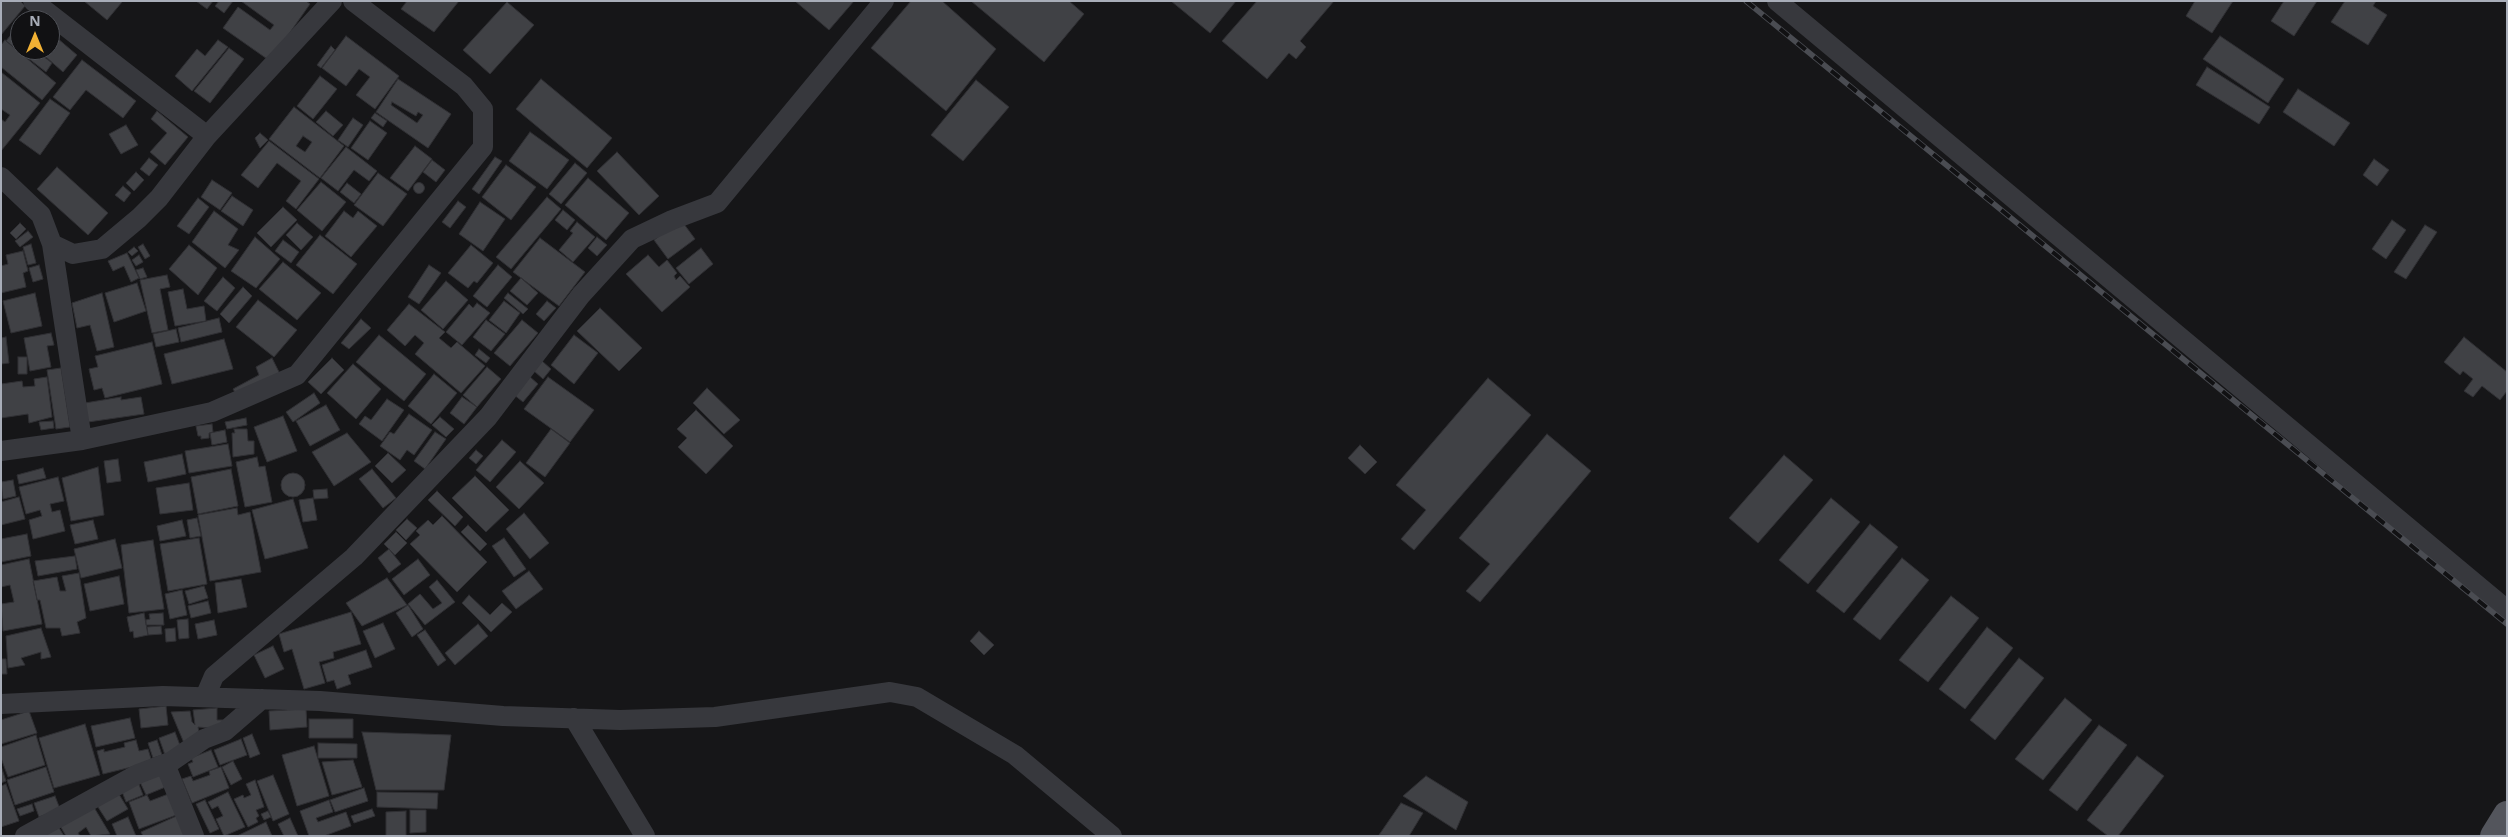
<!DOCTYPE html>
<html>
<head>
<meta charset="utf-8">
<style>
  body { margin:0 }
  #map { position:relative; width:2508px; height:837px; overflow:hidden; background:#161618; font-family:"Noto Sans",sans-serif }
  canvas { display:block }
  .frame { position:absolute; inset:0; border:2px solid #a8adb8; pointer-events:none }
  .north { position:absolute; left:10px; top:10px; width:50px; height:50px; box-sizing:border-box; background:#111113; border:1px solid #4d4f55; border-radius:50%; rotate:0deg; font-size:14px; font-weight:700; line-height:20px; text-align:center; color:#a8adb8 }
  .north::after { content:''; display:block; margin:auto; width:18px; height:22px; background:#f2b134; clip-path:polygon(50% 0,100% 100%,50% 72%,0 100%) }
</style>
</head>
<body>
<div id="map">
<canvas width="2508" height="837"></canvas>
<div class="frame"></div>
<div class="north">N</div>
</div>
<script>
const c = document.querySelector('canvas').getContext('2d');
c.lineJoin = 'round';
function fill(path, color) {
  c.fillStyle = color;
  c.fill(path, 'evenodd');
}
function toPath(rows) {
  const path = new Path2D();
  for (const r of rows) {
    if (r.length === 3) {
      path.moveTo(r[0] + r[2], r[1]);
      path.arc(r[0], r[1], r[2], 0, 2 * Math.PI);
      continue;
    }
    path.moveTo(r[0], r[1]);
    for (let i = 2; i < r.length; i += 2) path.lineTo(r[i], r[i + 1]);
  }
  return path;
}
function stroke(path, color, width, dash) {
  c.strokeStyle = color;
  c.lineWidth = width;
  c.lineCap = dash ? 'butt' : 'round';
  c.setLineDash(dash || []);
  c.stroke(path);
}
const building = toPath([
  [1,1,20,1,25,6,1,35,1,1],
  [84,1,121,1,122,2,107,20,84,1],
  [196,1,213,1,207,9,196,1],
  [219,1,233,1,224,13,215,6,219,1],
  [241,1,306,1,310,4,270,61,223,28,238,7,270,30,274,25,241,1],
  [407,1,459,1,434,32,401,9,407,1],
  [795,1,854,1,829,30,795,1],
  [911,1,942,1,996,49,946,111,871,48,911,1],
  [971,1,1069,1,1084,14,1044,62,971,1],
  [1171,1,1236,1,1210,33,1171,1],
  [1257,1,1334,1,1300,41,1306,47,1296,59,1289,53,1267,79,1222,41,1257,1],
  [2195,1,2233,1,2212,33,2186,16,2195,1],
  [2284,1,2317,1,2294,36,2271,21,2284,1],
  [2345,1,2376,1,2373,6,2387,15,2368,45,2331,22,2345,1],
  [507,2,534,25,490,74,463,50,507,2],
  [13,32,20,38,20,50,35,50,52,63,46,72,6,41,13,32],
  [50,32,77,55,63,72,38,50,50,50,50,32],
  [346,36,399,76,375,109,356,95,370,77,359,69,346,86,322,68,346,36],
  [2220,36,2284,79,2268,103,2203,59,2220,36],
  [5,40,56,83,42,100,1,67,1,45,5,40],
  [218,40,228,47,192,91,175,76,197,49,205,56,218,40],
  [331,46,335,50,321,68,317,65,331,46],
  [229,48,244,59,210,103,194,91,229,48],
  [82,60,136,101,123,118,86,90,70,110,53,97,82,60],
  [2207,67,2270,107,2259,124,2196,85,2207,67],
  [1,72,40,103,1,151,1,119,5,122,10,115,1,109,1,72],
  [320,76,337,89,313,119,297,106,320,76],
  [398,79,451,114,428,148,376,112,398,79],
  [392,102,416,116,418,112,423,115,417,123,391,105,392,102],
  [541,79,612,138,587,168,516,109,541,79],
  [976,80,1009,107,963,161,931,135,976,80],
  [2298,89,2350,123,2334,146,2283,112,2298,89],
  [50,99,70,113,40,155,19,140,50,99],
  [294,107,344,146,320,178,269,139,294,107],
  [303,136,312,142,305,152,296,146,303,136],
  [157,111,188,137,165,165,150,152,167,133,151,119,157,111],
  [326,111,343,125,333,136,316,122,326,111],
  [375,113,387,121,383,127,371,118,375,113],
  [353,118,363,125,348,147,338,140,353,118],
  [370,121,387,133,368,160,351,148,370,121],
  [126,125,138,145,121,154,109,134,126,125],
  [530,132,569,160,547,189,509,161,530,132],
  [260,133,268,140,260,148,255,138,260,133],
  [269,141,319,179,296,209,286,201,301,181,277,163,258,188,241,175,269,141],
  [415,146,432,159,408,191,390,178,415,146],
  [346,147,377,171,369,181,354,170,338,191,321,178,346,147],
  [617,152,659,196,639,215,597,171,617,152],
  [495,157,502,161,479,194,472,189,495,157],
  [149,158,158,165,149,176,140,169,149,158],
  [2374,159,2389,170,2377,186,2363,175,2374,159],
  [432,160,445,170,436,182,423,172,432,160],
  [575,163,587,173,561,204,549,194,575,163],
  [506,165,536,187,511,220,482,197,506,165],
  [57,167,108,213,88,235,37,189,57,167],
  [136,172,144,180,134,191,126,183,136,172],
  [378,173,407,194,383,226,354,205,378,173],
  [588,178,629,213,606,240,565,205,588,178],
  [212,180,232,193,220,210,201,197,212,180],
  [321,182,346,202,322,231,297,210,321,182],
  [419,188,5.5],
  [347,183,361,194,354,203,340,192,347,183],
  [123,186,131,193,124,202,115,195,123,186],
  [232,196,253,210,243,226,221,211,232,196],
  [547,197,561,209,511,269,496,257,547,197],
  [198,198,209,207,189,234,177,226,198,198],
  [458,201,466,207,450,228,442,222,458,201],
  [480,202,505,219,483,251,459,234,480,202],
  [283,207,297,220,271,247,257,233,283,207],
  [563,210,575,220,567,230,555,220,563,210],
  [214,211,238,229,228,245,239,250,225,268,192,242,214,211],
  [344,211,353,218,358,211,377,226,351,257,325,236,344,211],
  [681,220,695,239,668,259,654,240,681,220],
  [2392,220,2406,230,2386,259,2372,249,2392,220],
  [577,222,595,237,573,262,559,250,573,233,570,231,577,222],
  [20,223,26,229,16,239,10,233,20,223],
  [297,223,313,237,301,250,286,235,297,223],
  [2425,225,2437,232,2406,279,2394,272,2425,225],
  [28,231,33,237,20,247,15,241,28,231],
  [320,235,357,264,333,294,296,265,320,235],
  [255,237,280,259,256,288,231,271,255,237],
  [597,237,607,245,597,256,588,248,597,237],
  [540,238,585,272,559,306,513,272,540,238],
  [283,240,299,252,291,263,275,251,283,240],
  [31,244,36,263,28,265,23,247,31,244],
  [143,244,150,256,145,259,138,247,143,244],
  [189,245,217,268,198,295,169,269,189,245],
  [471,245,493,263,477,283,474,281,468,288,448,273,471,245],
  [134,247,138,251,132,256,128,252,134,247],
  [701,248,713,264,689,284,676,268,701,248],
  [23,251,28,271,23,273,26,287,1,293,1,266,8,264,6,255,23,251],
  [127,253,139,278,131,282,124,266,113,271,108,261,127,253],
  [139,255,143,262,136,266,132,260,139,255],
  [648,255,659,267,667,260,677,273,674,276,676,280,680,276,690,287,662,312,626,274,648,255],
  [283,262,321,293,297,320,259,289,283,262],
  [39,265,43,279,33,282,29,268,39,265],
  [429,265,441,273,419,304,408,297,429,265],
  [498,265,512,277,487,307,473,296,498,265],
  [143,268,147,277,140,279,136,270,143,268],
  [167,275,170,287,160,289,168,330,152,333,140,280,167,275],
  [223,277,235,288,217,311,204,301,223,277],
  [521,278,538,293,527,305,510,291,521,278],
  [446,281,468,300,443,329,421,310,446,281],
  [137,283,146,311,114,322,105,293,137,283],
  [243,287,252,296,229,323,220,314,243,287],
  [183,289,187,309,204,306,206,321,175,326,168,292,183,289],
  [35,293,42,326,11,333,3,301,35,293],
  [102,293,114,347,97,351,90,325,77,328,72,303,102,293],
  [508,293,528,309,523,314,504,298,508,293],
  [258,300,297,330,274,357,236,327,258,300],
  [504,301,520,313,506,333,489,320,504,301],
  [547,301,556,308,544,321,536,314,547,301],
  [477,303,490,313,462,345,446,332,469,304,473,308,477,303],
  [409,304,445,332,439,338,451,348,457,342,485,366,461,393,415,354,424,343,415,335,405,346,387,330,409,304],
  [600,308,642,348,619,371,577,331,600,308],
  [219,318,222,332,181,342,178,328,219,318],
  [361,319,371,328,349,349,341,343,361,319],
  [486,320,505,334,491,351,473,337,486,320],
  [522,320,538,333,510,366,494,353,522,320],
  [176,329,179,342,156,347,153,334,176,329],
  [51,333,54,345,47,346,51,367,30,371,24,338,51,333],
  [379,335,426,374,404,401,356,362,379,335],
  [574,335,598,353,574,384,551,365,574,335],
  [6,337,9,363,1,364,1,338,6,337],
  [2464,337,2507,372,2507,391,2500,400,2482,386,2473,397,2464,391,2473,379,2463,371,2460,375,2444,362,2464,337],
  [224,339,233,369,172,384,164,354,224,339],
  [152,342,162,384,105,398,102,388,94,390,89,369,98,367,95,356,152,342],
  [479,349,490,358,486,363,475,355,479,349],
  [18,357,27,357,27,374,18,374,18,357],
  [272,358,280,374,238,397,233,389,259,375,256,367,272,358],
  [332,358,344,370,321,394,308,382,332,358],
  [542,361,551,369,543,379,534,371,542,361],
  [353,364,381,389,356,419,327,393,353,364],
  [487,367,501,379,477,407,463,395,487,367],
  [61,368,70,427,56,429,47,370,61,368],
  [434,374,457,393,431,424,408,406,434,374],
  [529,376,538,384,523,402,513,394,529,376],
  [47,377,52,417,29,423,28,414,1,418,1,384,22,381,23,387,35,386,34,379,47,377],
  [548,377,594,410,570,442,524,409,548,377],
  [1488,378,1531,415,1414,550,1401,539,1426,510,1396,485,1488,378],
  [707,388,740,420,724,434,693,403,707,388],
  [314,393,320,403,293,422,286,412,314,393],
  [121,397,121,400,141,397,144,414,88,422,85,403,121,397],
  [462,397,477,407,464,424,450,413,462,397],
  [387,399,404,410,382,441,359,424,365,416,371,420,387,399],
  [326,405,340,430,310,446,296,421,326,405],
  [696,410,733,446,706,474,678,447,687,438,677,429,696,410],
  [409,414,432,430,414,455,407,450,400,460,380,446,390,432,394,434,409,414],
  [283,416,297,451,267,462,254,427,283,416],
  [440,417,454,429,446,437,432,425,440,417],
  [246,418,247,425,227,429,225,422,246,418],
  [53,421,54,428,41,430,39,422,53,421],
  [212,424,213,432,209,433,209,438,201,439,201,436,198,436,196,426,212,424],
  [234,429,247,429,248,441,254,441,254,454,233,457,232,433,235,433,234,429],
  [551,429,570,443,545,477,526,463,551,429],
  [225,430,227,442,212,445,210,433,225,430],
  [435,432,446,439,425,469,414,461,435,432],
  [347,433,371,462,334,486,312,452,347,433],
  [1547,434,1591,471,1480,602,1466,591,1490,564,1459,538,1547,434],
  [502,440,516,452,490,482,476,470,502,440],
  [228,444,232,466,189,473,185,451,228,444],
  [1360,445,1377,462,1365,474,1348,458,1360,445],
  [476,450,483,456,476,464,469,458,476,450],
  [388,453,406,470,392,483,375,466,388,453],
  [182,454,186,474,148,482,144,462,182,454],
  [1784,455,1813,480,1758,543,1729,518,1784,455],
  [257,457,259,467,265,466,272,502,245,507,236,462,257,457],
  [118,459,121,481,107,483,104,461,118,459],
  [520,461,544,483,519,509,496,487,520,461],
  [98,467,104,515,71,521,62,478,98,467],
  [43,468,46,478,19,484,17,475,43,468],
  [231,469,238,506,198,514,191,477,231,469],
  [372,469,396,498,383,508,359,479,372,469],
  [293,485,12],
  [475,476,509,510,486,532,452,498,475,476],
  [58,477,64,501,50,504,52,512,60,510,65,531,33,539,29,520,42,516,40,510,26,514,19,487,58,477],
  [13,480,16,496,3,499,1,482,13,480],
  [189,483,193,510,160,514,156,488,189,483],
  [327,489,328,498,314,499,313,490,327,489],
  [437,491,463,517,455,526,428,500,437,491],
  [19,497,25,519,1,525,1,502,19,497],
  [313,498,317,520,303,522,299,500,313,498],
  [1831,498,1860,522,1808,584,1779,560,1831,498],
  [293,499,308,548,265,559,252,510,293,499],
  [237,508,238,515,250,512,261,572,210,581,198,515,237,508],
  [524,513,549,543,530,559,506,529,524,513],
  [442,516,487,562,457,592,410,544,420,535,416,531,428,520,433,525,442,516],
  [197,518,201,536,190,538,187,520,197,518],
  [407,519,417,528,406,540,396,530,407,519],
  [93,520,98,539,75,544,70,525,93,520],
  [182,520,186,536,160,541,157,526,182,520],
  [1870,524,1898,547,1844,613,1816,591,1870,524],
  [468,525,487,544,480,551,461,532,468,525],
  [396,532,407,543,395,555,384,544,396,532],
  [27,534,31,556,1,562,1,539,27,534],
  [199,538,207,584,168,591,160,544,199,538],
  [504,538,526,569,514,577,492,546,504,538],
  [115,539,122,568,81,578,74,549,115,539],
  [153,540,164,609,129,613,121,545,153,540],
  [389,549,401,564,389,573,378,558,389,549],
  [75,556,77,569,38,576,35,561,75,556],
  [1902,558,1929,580,1880,640,1853,619,1902,558],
  [29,559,42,624,3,631,1,604,14,602,10,585,1,587,1,565,29,559],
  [418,559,430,575,404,595,392,579,418,559],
  [529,571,543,589,516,609,502,591,529,571],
  [79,573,86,618,77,622,80,633,62,636,60,628,46,628,40,600,37,600,33,581,57,577,60,591,66,591,62,576,79,573],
  [119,576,124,604,90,611,84,584,119,576],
  [387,578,407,605,362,626,346,603,387,578],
  [241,579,247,607,218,613,215,583,241,579],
  [437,580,455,602,425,625,408,604,420,594,433,609,442,603,429,587,437,580],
  [204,586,208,598,189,604,185,591,204,586],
  [182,590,187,615,170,619,165,594,182,590],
  [469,595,490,615,502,603,512,612,491,632,462,603,469,595],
  [1951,596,1979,618,1928,682,1899,660,1951,596],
  [208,601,211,613,191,618,188,606,208,601],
  [408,605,423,629,412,637,396,613,408,605],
  [351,612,361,644,333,652,334,658,319,662,325,683,304,689,292,649,284,652,279,634,351,612],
  [144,613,148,635,134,638,133,631,130,632,127,617,144,613],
  [163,613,164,625,146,625,146,620,150,619,149,614,163,613],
  [188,619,189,638,179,639,177,620,188,619],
  [214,620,217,635,198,639,195,624,214,620],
  [383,623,395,649,375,658,363,631,383,623],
  [478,624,488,636,455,665,445,653,478,624],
  [161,626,162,634,148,635,147,627,161,626],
  [1987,627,2013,648,1965,709,1939,689,1987,627],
  [41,628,51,657,41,659,41,652,21,658,25,665,8,668,6,636,41,628],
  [175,628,176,641,166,642,165,629,175,628],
  [425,630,446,660,438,666,417,635,425,630],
  [979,631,994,645,984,655,970,641,979,631],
  [273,646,284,669,265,678,254,655,273,646],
  [366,650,372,667,348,675,351,684,337,689,334,680,327,682,322,665,366,650],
  [2019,658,2044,678,1995,740,1970,720,2019,658],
  [1,659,6,659,7,674,1,674,1,659],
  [2065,698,2092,720,2043,780,2015,759,2065,698],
  [166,706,168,725,141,728,139,709,166,706],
  [217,708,217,720,223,720,222,729,198,727,200,738,184,743,171,712,190,711,192,722,195,725,193,710,217,708],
  [306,709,307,727,270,730,269,711,306,709],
  [29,711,37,733,1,744,1,720,29,711],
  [130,718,135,738,96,747,91,726,130,718],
  [309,719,353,719,353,738,309,738,309,719],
  [85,724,100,775,54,788,39,738,85,724],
  [2099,725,2127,745,2077,811,2049,790,2099,725],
  [175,732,181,748,165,755,159,738,175,732],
  [362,732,451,735,444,790,376,790,362,732],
  [252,734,260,754,250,758,243,738,252,734],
  [36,735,45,765,8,777,1,758,1,747,36,735],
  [241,739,247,755,220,765,214,750,241,739],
  [136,740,139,751,148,749,152,762,103,774,97,751,104,749,104,752,125,747,124,743,136,740],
  [157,740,162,755,153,758,148,743,157,740],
  [318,743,357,744,357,758,318,758,318,743],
  [314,746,329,796,297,806,282,755,314,746],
  [211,750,218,767,193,777,188,764,193,762,191,758,211,750],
  [2137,756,2164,776,2118,836,2108,836,2087,820,2137,756],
  [353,760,362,787,332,795,322,762,353,760],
  [233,761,242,779,231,785,222,767,233,761],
  [1,766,6,781,1,783,1,766],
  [46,767,54,792,15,805,7,780,46,767],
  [221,767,229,788,192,803,182,779,191,776,193,781,210,775,209,771,221,767],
  [163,773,168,786,146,795,140,782,163,773],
  [273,775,289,814,273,821,257,781,273,775],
  [1426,776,1468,802,1456,830,1403,796,1426,776],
  [255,780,264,807,256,810,259,816,256,818,258,822,248,827,234,799,243,795,244,798,251,795,246,784,255,780],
  [138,782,143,795,126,802,121,789,138,782],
  [6,784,19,821,1,827,1,786,6,784],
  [364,788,368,801,335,812,330,800,364,788],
  [117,791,128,809,107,821,96,804,117,791],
  [228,792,245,827,224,836,216,819,223,816,218,806,212,809,208,802,228,792],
  [377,792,438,793,437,809,377,807,377,792],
  [171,793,179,814,139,829,129,802,147,795,150,801,171,793],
  [55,796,60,809,39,817,34,803,55,796],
  [205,800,219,829,210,833,196,804,205,800],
  [329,800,333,812,316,818,318,822,346,812,351,826,324,836,309,836,300,811,329,800],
  [1401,803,1423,813,1409,836,1379,835,1401,803],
  [32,804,34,811,20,816,17,809,32,804],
  [92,804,110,834,91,836,86,827,78,833,80,836,66,836,59,824,92,804],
  [372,809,375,816,354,823,351,816,372,809],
  [410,810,426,810,426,832,410,833,410,810],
  [268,811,271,817,264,820,261,814,268,811],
  [406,811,406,836,386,836,386,812,406,811],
  [181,814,189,836,143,836,141,832,181,814],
  [128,817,136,836,117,836,112,824,128,817],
  [290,818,298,836,284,836,278,824,290,818],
  [55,821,64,836,39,836,55,821],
  [266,822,272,836,237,836,266,822]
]);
fill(building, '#404145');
stroke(building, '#303034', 1);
stroke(toPath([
  [33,1,207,136],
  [1777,1,2507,610],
  [1,177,41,215,52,244,82,440],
  [52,244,73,254,102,249,139,218,159,198,207,136,332,1],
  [1,451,82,440,212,412,297,375,483,147,483,109,464,86,353,1],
  [205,697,214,676,354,557,488,417,581,295,632,239,672,220,717,203,884,1],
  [1,704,163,696,320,701,503,716,620,720,715,717,890,692,917,697,1015,755,1112,836],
  [574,718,645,836],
  [165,764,194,836],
  [25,836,138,774,172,761,204,739,225,731,262,699]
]), '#37383d', 20);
stroke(toPath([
  [2494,836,2507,815]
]), '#53555c', 28);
const rail = toPath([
  [1746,1,2507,624]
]);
stroke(rail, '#4a4c52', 5.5);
stroke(rail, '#111113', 4, [11]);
</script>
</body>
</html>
